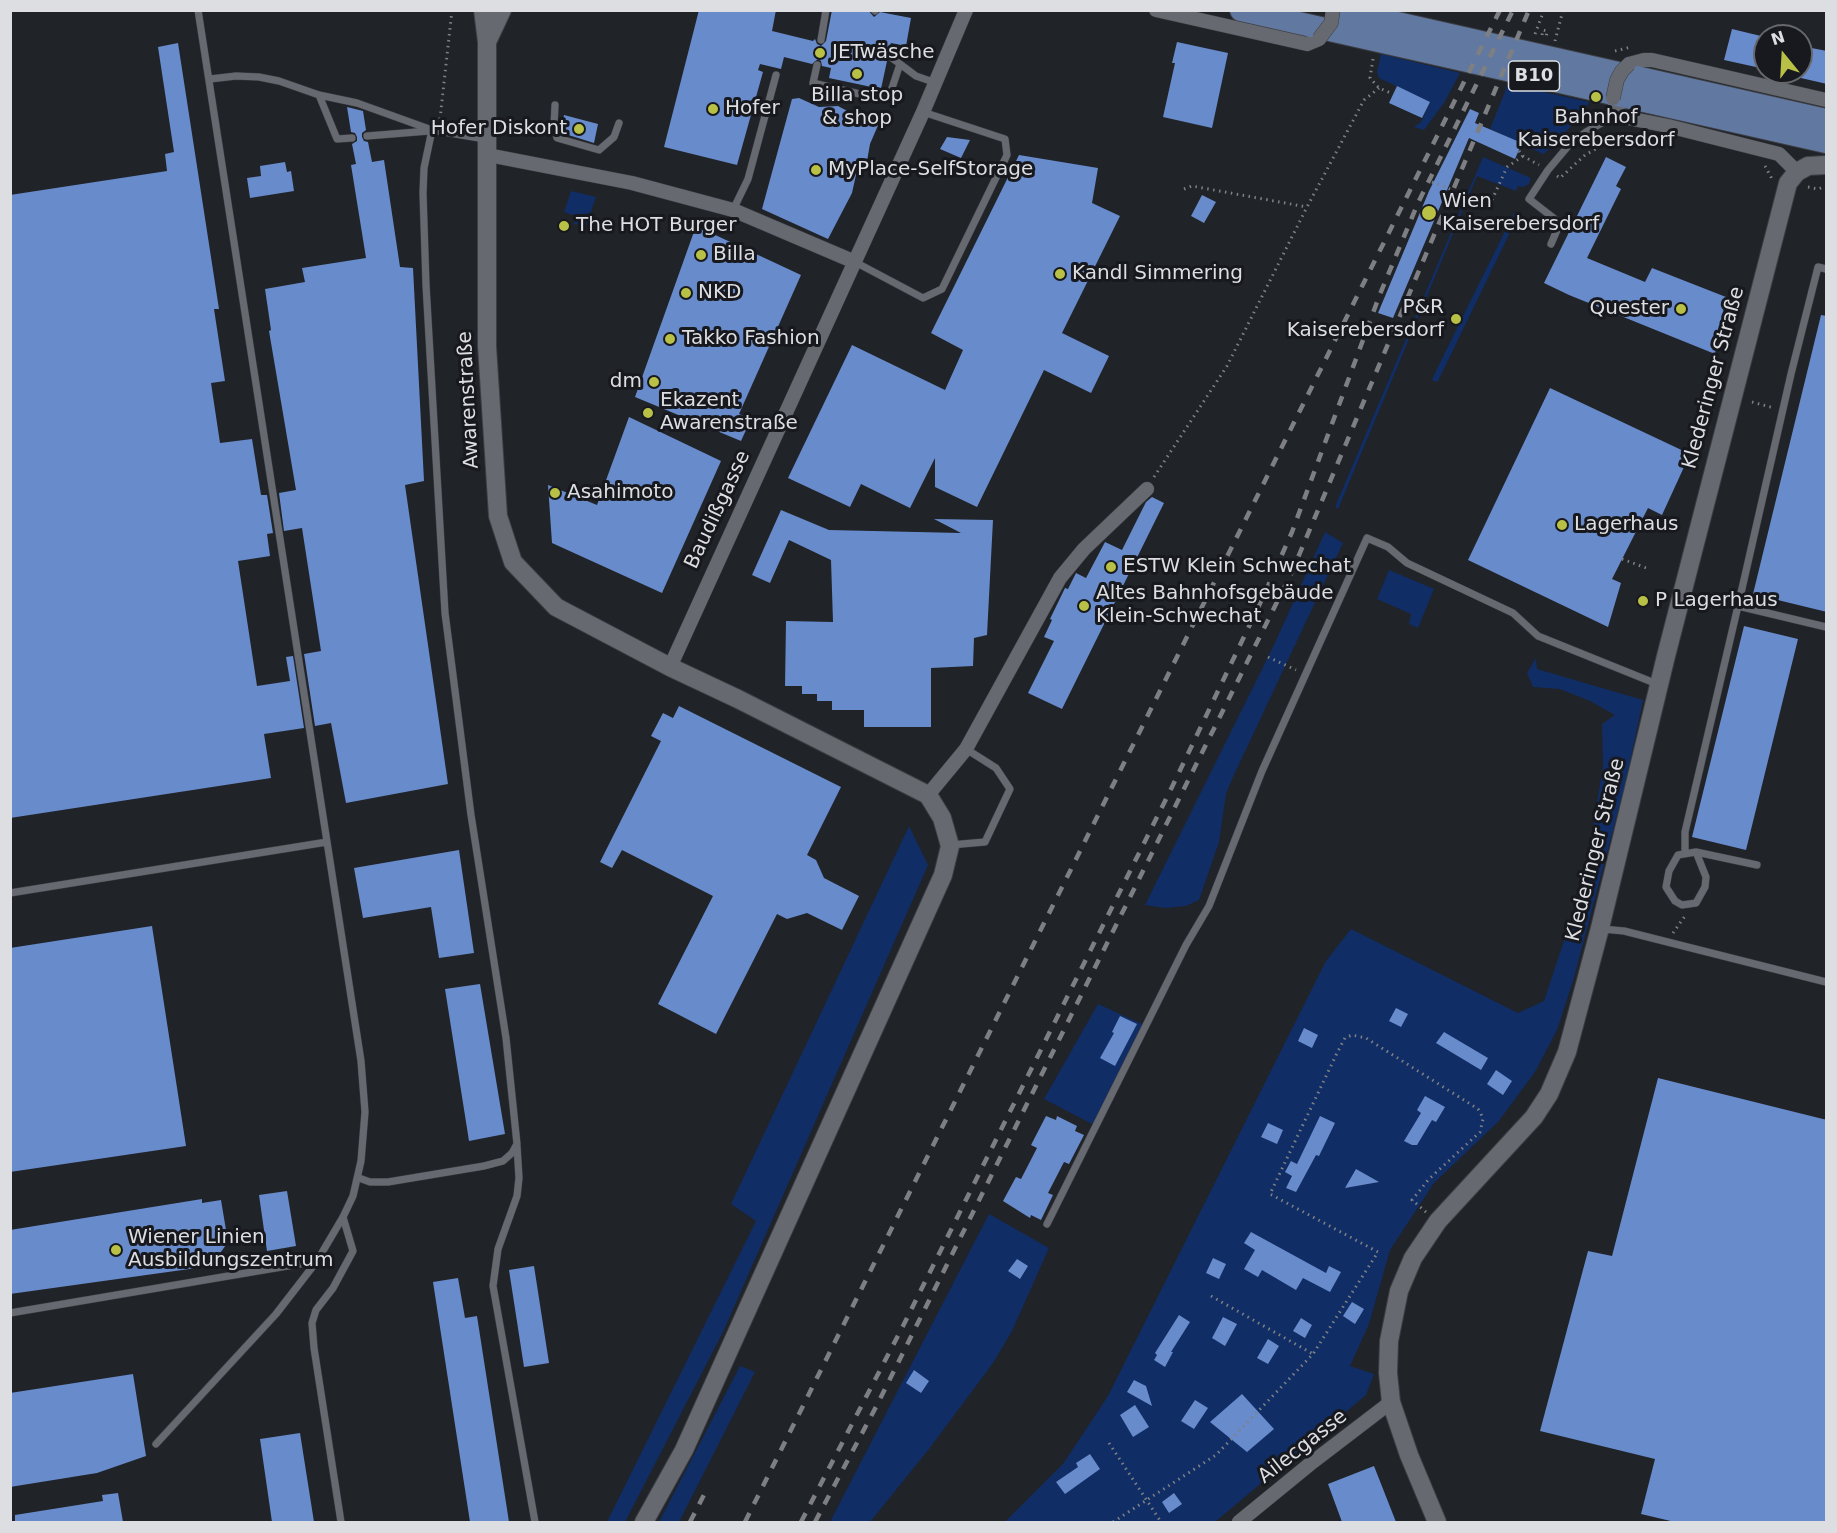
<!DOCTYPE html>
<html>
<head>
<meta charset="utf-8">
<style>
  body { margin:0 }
  #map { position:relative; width:1837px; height:1533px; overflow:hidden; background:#202328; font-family:"DejaVu Sans",sans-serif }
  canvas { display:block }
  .frame { position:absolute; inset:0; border:12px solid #dcdee1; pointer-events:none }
  .north { position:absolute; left:1753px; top:24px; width:60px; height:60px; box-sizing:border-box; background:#17191e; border:2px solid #66686c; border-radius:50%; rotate:342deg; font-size:16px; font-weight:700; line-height:24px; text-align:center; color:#dcdee1 }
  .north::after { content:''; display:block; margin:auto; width:21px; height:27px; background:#b9c046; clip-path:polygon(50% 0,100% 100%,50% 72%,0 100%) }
</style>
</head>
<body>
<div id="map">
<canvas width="1837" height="1533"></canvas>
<div class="frame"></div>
<div class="north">N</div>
</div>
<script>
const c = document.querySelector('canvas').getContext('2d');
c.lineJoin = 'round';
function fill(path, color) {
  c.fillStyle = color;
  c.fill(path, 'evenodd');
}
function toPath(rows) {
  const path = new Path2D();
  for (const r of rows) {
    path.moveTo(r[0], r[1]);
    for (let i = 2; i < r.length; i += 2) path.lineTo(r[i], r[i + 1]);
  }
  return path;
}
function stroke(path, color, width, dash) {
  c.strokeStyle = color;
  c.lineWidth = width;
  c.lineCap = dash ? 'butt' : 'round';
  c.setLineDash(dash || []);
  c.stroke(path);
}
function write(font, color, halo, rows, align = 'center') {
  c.font = font + ' "DejaVu Sans",sans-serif';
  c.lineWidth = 6;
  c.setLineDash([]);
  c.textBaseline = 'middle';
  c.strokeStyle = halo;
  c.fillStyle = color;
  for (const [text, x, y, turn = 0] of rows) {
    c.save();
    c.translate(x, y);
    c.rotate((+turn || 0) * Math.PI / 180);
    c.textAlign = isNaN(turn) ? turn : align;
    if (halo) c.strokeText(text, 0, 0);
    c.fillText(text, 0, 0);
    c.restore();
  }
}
fill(toPath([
  [1381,54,1460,73,1444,103,1424,130,1414,127,1421,122,1430,102,1379,78,1377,72],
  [1508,84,1589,102,1583,114,1545,153,1543,154,1490,129],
  [1483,157,1531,178,1529,184,1523,187,1518,186,1516,191,1477,176,1338,509,1335,507],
  [571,191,596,197,586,226,574,224,576,216,564,212],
  [1517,212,1518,216,1438,381,1435,382,1432,379,1514,213],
  [1325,532,1343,543,1233,777,1226,794,1219,842,1199,900,1186,906,1165,908,1145,905,1274,645],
  [1389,570,1434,589,1418,628,1409,624,1411,614,1377,599],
  [1536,658,1537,669,1643,700,1626,781,1573,981,1557,1030,1535,1072,1498,1122,1434,1183,1390,1250,1369,1324,1350,1366,1374,1374,1366,1395,1215,1522,1005,1522,1063,1464,1108,1396,1326,961,1351,929,1518,1013,1544,1001,1585,877,1603,766,1602,724,1615,715,1590,701,1560,689,1533,687,1527,673],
  [909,826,928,865,723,1332,625,1522,607,1522,756,1221,731,1204],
  [1098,1004,1142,1024,1094,1125,1044,1099],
  [989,1214,1049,1248,1012,1331,993,1363,929,1449,870,1522,830,1522],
  [740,1366,755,1372,679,1522,659,1522]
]), '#112d65');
fill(toPath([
  [699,10,776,10,772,31,813,41,815,39,817,44,821,46,826,41,832,10,868,10,874,17,880,12,911,18,906,46,891,43,889,50,883,52,883,58,887,61,881,89,829,78,831,68,822,66,821,61,818,59,812,64,784,57,781,69,760,64,758,70,763,72,737,165,664,147],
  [1732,29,1765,37,1765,69,1724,60],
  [1177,42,1228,53,1212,128,1163,117,1175,63,1172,63],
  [178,43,219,309,214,309,225,381,211,383,220,443,252,439,261,495,267,495,273,533,267,534,270,556,238,561,257,686,290,681,286,657,293,656,304,728,264,734,271,778,10,818,10,195,167,171,165,154,174,152,158,47],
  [1801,46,1827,51,1827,84,1801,78],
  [1397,86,1430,102,1422,118,1389,103],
  [799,98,819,107,838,106,853,114,870,113,882,116,870,144,867,161,856,175,852,193,828,239,762,209,792,99],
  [347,107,363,111,366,130,362,133,362,137,364,141,368,142,372,162,384,160,400,267,413,268,424,481,405,485,448,784,346,803,331,723,315,726,304,654,321,651,302,528,284,531,279,493,296,490,269,331,271,330,265,289,305,282,302,268,366,258,351,165,356,164,352,144,357,141,357,137,355,133,351,132],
  [1470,109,1479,113,1475,123,1522,143,1515,159,1469,138,1393,318,1378,313,1429,191],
  [564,115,598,124,594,143,562,133,561,129],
  [947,137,970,140,961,158,940,149],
  [1019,155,1098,168,1092,203,1120,216,1062,333,1109,356,1091,393,1044,370,977,507,935,487,935,458,910,508,861,484,850,507,788,478,852,345,945,390,963,350,931,333],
  [1606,157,1626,167,1616,186,1621,189,1587,258,1645,282,1652,268,1726,297,1715,354,1569,295,1544,283],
  [285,162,287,172,291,171,294,191,250,198,247,178,261,176,260,166],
  [1202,195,1216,202,1204,223,1191,216],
  [696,226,801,275,739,414,751,419,741,441,635,397],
  [1821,315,1827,316,1827,612,1753,594],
  [1550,388,1690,454,1662,515,1648,508,1612,579,1621,583,1608,627,1468,560],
  [629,417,721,461,662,593,552,543,548,485,597,505],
  [1152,497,1164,503,1062,709,1028,693,1054,641,1044,637,1052,620,1050,619,1065,588,1068,589,1076,573,1086,578,1105,542,1122,550,1146,502],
  [781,510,829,530,961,533,934,519,993,520,987,635,974,638,973,666,931,668,931,727,864,727,864,710,832,710,832,701,817,701,817,694,802,694,802,686,785,686,786,621,833,622,831,560,789,540,770,583,752,575],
  [1744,626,1798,639,1746,850,1692,837],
  [679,706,841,787,807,855,816,860,824,878,859,896,842,930,807,913,787,919,777,914,716,1034,658,1004,713,896,622,850,612,868,600,862,661,741,651,736,663,713,673,718],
  [459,850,474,953,439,958,431,907,363,918,354,868],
  [152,926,186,1146,10,1172,10,948],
  [480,984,505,1134,469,1141,445,989],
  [1396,1008,1408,1014,1401,1027,1389,1021],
  [1120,1016,1137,1024,1115,1066,1100,1058,1114,1033,1112,1032],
  [1304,1028,1318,1035,1312,1048,1298,1041],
  [1444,1032,1488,1058,1481,1070,1436,1043],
  [1496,1070,1512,1081,1503,1095,1487,1084],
  [1658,1078,1827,1120,1827,1522,1675,1522,1641,1514,1655,1459,1540,1431,1588,1251,1612,1256],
  [1425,1096,1445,1107,1436,1122,1432,1120,1417,1145,1412,1145,1404,1141,1421,1113,1417,1110],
  [1046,1116,1056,1120,1057,1116,1077,1126,1075,1131,1084,1135,1069,1164,1064,1162,1048,1193,1053,1195,1041,1220,1031,1215,1030,1218,1003,1201,1016,1177,1021,1179,1037,1148,1031,1145],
  [1320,1116,1335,1123,1319,1156,1316,1155,1296,1192,1286,1188,1292,1176,1285,1172,1291,1161,1297,1164],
  [1268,1123,1283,1130,1277,1144,1261,1137],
  [1356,1169,1379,1182,1345,1188],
  [287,1191,296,1246,267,1251,259,1195],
  [202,1199,202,1203,221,1200,228,1242,211,1266,10,1294,10,1230],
  [1251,1232,1326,1273,1329,1266,1341,1272,1330,1292,1303,1278,1296,1290,1262,1270,1258,1277,1244,1269,1255,1250,1244,1243],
  [1213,1258,1226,1264,1219,1279,1206,1273],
  [1017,1259,1028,1266,1020,1279,1008,1271],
  [534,1266,549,1363,524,1367,509,1270],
  [458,1278,465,1318,477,1316,509,1522,470,1522,433,1282],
  [1352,1302,1364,1309,1355,1324,1343,1316],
  [1179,1315,1190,1322,1171,1352,1173,1352,1165,1367,1154,1360,1157,1355,1155,1353],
  [1223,1317,1237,1324,1225,1346,1212,1338],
  [1301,1318,1312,1325,1305,1338,1293,1331],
  [1268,1339,1279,1346,1268,1364,1257,1358],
  [914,1370,929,1381,921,1393,906,1383],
  [133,1374,146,1456,97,1473,10,1487,10,1393],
  [1134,1380,1146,1386,1152,1406,1127,1392],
  [1242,1394,1274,1429,1247,1452,1210,1422],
  [1195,1400,1208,1408,1194,1429,1181,1421],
  [1135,1405,1149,1427,1133,1437,1120,1415],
  [300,1433,314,1522,272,1522,260,1439],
  [1090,1454,1100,1469,1065,1494,1056,1482,1078,1467,1076,1463],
  [1374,1466,1396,1522,1342,1522,1328,1484],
  [118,1493,123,1522,15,1522,15,1515,103,1501,102,1495],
  [1174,1493,1182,1504,1169,1513,1162,1502]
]), '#688bcc');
const service = toPath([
  [874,10,875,11],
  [821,40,826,10],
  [888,55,916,76,936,83],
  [817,65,813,83,881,99,890,94,900,64],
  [210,79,236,76,259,77,279,81,319,95,357,103,432,130,485,139],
  [319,95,337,139,352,138],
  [555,105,554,126,557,138,599,150,614,137,619,123],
  [367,136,429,131],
  [733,210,748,179,776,75],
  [1551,244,1560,223,1529,199,1548,170,1569,145,1586,132,1619,113],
  [855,262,923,298,942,289,1007,155,1005,139,923,112],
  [1738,606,1791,374,1818,267,1826,269],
  [950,845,985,842,1010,789,996,768,966,749],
  [1696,852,1706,877,1705,887,1696,903,1682,905,1675,901,1666,887,1669,871,1678,855,1696,852,1757,865],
  [1685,853,1685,832,1738,606,1826,627],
  [10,893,327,842],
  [1602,929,1624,931,1826,982],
  [517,1146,519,1178,517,1196,498,1249,493,1286,535,1522],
  [359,1178,370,1182,388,1182,484,1166,503,1161,512,1153,517,1144,506,1038,471,815,445,613,426,285,423,193,424,168,432,130],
  [1047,1224,1186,945,1209,906,1262,771,1367,538,1388,547,1407,563,1513,613,1538,636,1657,684],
  [10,1313,317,1261],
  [156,1444,276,1314,317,1261,343,1217,353,1196,361,1161,365,1112,361,1061,198,10],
  [341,1522,314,1348,312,1323,316,1310,333,1288,353,1251,343,1217]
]);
const minor = toPath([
  [1156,10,1307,44,1319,39],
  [1629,64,1644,60,1652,60,1826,100],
  [1613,98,1619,113,1628,118,1668,126,1779,154,1797,172],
  [488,155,632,183,733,210,855,262],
  [670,667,923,112,966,10],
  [928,795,966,749,1060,578,1084,549,1147,489],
  [1239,1522,1310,1464,1391,1402]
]);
const tertiary = toPath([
  [483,10,487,42,487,346,498,516,513,562,556,607,670,667,738,699,928,795,942,818,950,846,943,875,684,1450,644,1522],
  [487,42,502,10],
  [1437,1522,1409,1455,1391,1402,1388,1373,1389,1341,1399,1291,1413,1258,1438,1221,1534,1117,1549,1094,1567,1052,1600,928,1666,656,1788,183,1797,172,1808,166,1826,165]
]);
const primary = toPath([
  [1241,10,1826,142],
  [1340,10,1826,120]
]);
stroke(service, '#3c3e43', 8);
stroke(minor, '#3c3e43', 15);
stroke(tertiary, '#3c3e43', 20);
stroke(primary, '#3c3e43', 24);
stroke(toPath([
  [1535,34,1544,10],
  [1542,35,1543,30,1547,31,1546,39],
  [1555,41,1563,10],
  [1615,51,1631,47],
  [1373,59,1370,78,1379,88,1393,94],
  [440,119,452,10],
  [1519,151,1523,156,1539,165],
  [1765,166,1772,179],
  [1557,176,1560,178,1585,155,1603,145,1628,138,1642,138],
  [1432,182,1450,189],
  [1808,187,1818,189,1826,186],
  [1184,189,1192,186,1307,207],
  [1492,200,1507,167,1523,156],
  [1752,402,1774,408],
  [1154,477,1227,366,1307,207,1364,100,1379,88],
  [1622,559,1649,569],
  [1268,657,1296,670],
  [1673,933,1685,916],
  [1211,1296,1313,1354],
  [1109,1443,1161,1522],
  [1113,1522,1216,1455,1313,1354,1378,1252,1270,1194,1338,1051,1345,1038,1352,1035,1366,1038,1478,1109,1481,1114,1483,1119,1480,1132,1429,1179,1412,1200,1426,1212]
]), '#7e8185', 3, [1.5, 4.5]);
stroke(service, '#666a70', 7);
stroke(minor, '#666a70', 14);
stroke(tertiary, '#666a70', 18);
stroke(primary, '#6178a1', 22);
stroke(toPath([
  [690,1522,706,1491],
  [745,1522,1500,10],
  [801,1522,903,1326,1172,787,1264,595,1292,532,1380,294,1418,203,1513,10],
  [815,1522,877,1405,1291,574,1529,10]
]), '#7d7f83', 4.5, [10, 10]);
const minorBridge = toPath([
  [1319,39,1331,23,1333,10],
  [1613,98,1617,80,1622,71,1629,64]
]);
stroke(minorBridge, '#3c3e43', 15, []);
stroke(minorBridge, '#666a70', 14);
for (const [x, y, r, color] of [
  [820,53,6,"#b9c046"],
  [857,74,6,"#b9c046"],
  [1596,97,6,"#b9c046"],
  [713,109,6,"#b9c046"],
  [579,129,6,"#b9c046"],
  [816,170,6,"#b9c046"],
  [1429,213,8,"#b9c046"],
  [564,226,6,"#b9c046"],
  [701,255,6,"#b9c046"],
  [1060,274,6,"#b9c046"],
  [686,293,6,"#b9c046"],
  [1681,309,6,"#b9c046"],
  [1456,319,6,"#b9c046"],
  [670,339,6,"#b9c046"],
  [654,382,6,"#b9c046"],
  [648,413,6,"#b9c046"],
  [555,493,6,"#b9c046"],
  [1562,525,6,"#b9c046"],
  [1111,567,6,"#b9c046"],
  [1643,601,6,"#b9c046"],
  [1084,606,6,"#b9c046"],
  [116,1250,6,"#b9c046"]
]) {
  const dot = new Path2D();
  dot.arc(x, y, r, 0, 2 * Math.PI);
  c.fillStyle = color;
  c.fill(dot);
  stroke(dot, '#17191e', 2);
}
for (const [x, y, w] of [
  [1534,76,51]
]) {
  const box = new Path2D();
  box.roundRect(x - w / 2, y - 15, w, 30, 4.5);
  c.fillStyle = '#17191e';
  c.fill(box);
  stroke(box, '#dcdee1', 1.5);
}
write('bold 18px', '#dcdee1', null, [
  ["B10",1534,76]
]);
write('20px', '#dcdee1', '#17191e', [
  ["JETwäsche",832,53],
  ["Billa stop",857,96,"center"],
  ["& shop",857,119,"center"],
  ["Hofer",725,109],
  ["Bahnhof",1596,118,"center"],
  ["Kaiserebersdorf",1596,141,"center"],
  ["Hofer Diskont",567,129,"right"],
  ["MyPlace-SelfStorage",828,170],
  ["Wien",1442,202],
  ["Kaiserebersdorf",1442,225],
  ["The HOT Burger",576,226],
  ["Billa",713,255],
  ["Kandl Simmering",1072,274],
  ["NKD",698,293],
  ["P&R",1444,308,"right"],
  ["Kaiserebersdorf",1444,331,"right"],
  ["Quester",1669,309,"right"],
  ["Takko Fashion",682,339],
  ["dm",642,382,"right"],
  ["Ekazent",660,401],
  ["Awarenstraße",660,424],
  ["Asahimoto",567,493],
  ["Lagerhaus",1574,525],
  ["ESTW Klein Schwechat",1123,567],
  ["Altes Bahnhofsgebäude",1096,594],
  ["Klein-Schwechat",1096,617],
  ["P Lagerhaus",1655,601],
  ["Wiener Linien",128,1238],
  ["Ausbildungszentrum",128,1261]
], 'left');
write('20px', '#dcdee1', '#17191e', [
  ["Klederinger Straße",1714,378,-75],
  ["Awarenstraße",469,400,-93],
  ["Baudißgasse",718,510,-65],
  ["Klederinger Straße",1596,850,-76],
  ["Ailecgasse",1303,1447,-38]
]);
</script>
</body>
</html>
